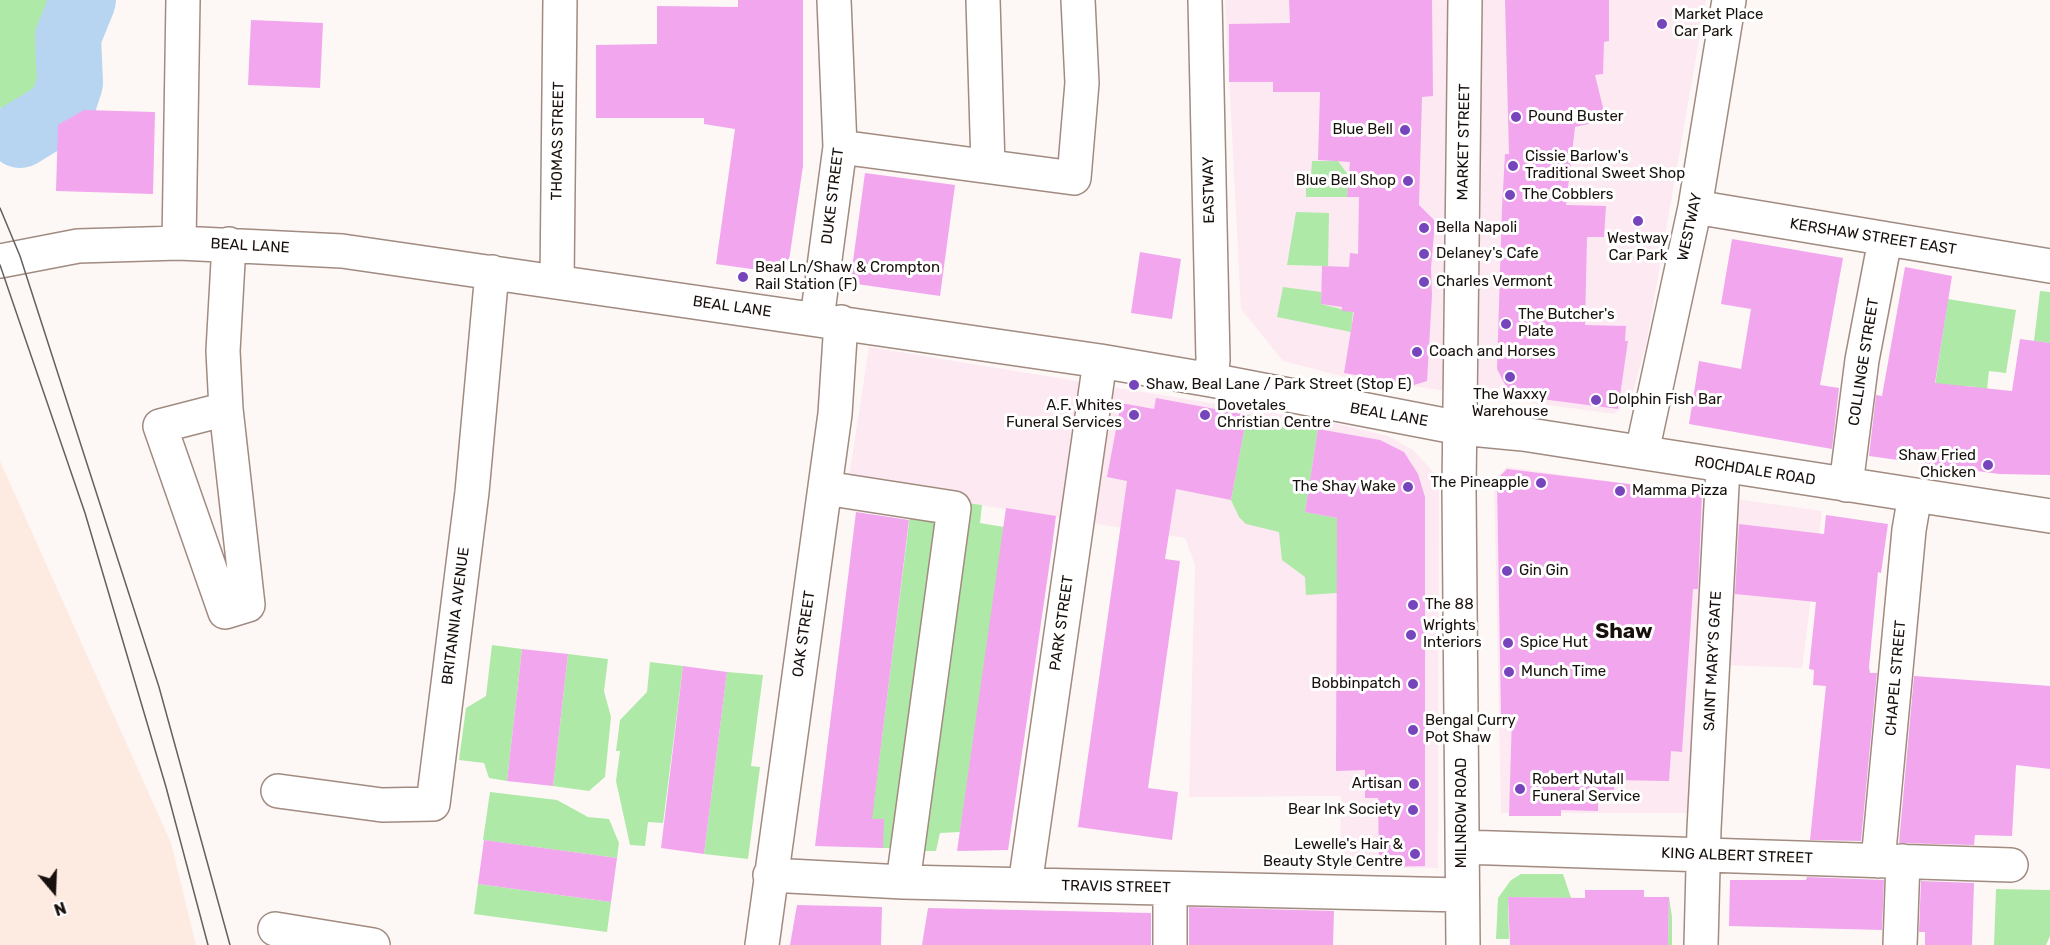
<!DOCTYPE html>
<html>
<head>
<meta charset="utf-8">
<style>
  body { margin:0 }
  #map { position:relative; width:2050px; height:945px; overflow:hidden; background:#fdf8f6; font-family:Rubik,sans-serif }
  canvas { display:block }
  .north { position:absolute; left:24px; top:861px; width:60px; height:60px; -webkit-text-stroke:4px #fff; paint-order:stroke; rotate:161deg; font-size:16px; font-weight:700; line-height:24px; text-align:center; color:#18100c }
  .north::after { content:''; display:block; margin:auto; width:21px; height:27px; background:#18100c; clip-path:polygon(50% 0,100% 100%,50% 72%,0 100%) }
</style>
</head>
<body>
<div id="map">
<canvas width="2050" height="945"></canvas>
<div class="north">N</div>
</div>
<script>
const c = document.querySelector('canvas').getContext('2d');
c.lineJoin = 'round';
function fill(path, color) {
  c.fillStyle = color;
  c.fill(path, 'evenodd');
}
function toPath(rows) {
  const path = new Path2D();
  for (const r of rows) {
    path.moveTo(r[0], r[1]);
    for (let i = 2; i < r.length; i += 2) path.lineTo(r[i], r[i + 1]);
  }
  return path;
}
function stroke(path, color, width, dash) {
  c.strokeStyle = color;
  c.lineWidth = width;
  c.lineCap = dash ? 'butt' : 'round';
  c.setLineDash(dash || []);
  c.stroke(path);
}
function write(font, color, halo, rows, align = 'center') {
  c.font = font + ' Rubik,sans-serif';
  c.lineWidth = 6;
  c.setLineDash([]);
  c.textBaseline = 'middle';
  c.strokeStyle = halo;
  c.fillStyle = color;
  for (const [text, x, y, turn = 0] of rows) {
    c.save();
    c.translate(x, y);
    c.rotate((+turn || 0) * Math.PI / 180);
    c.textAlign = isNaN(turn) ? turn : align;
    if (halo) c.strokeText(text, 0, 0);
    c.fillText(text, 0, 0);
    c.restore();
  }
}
fill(toPath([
  [1225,0,1706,0,1646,345,1631,399,1614,414,1345,377,1283,361,1241,309],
  [869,347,1338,424,1388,436,1413,450,1439,478,1438,868,1340,868,1341,796,1189,797,1195,565,1185,538,848,484],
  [1507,467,1822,511,1802,668,1697,664,1689,813,1501,813,1494,480]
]), '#fde9f2');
fill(toPath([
  [0,461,171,843,196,945,0,945]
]), '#fdeae1');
fill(toPath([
  [0,0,84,0,56,47,66,86,6,121,0,107],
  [1312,161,1338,161,1349,176,1347,197,1306,197,1306,176,1311,176],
  [1296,212,1329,213,1328,266,1287,265],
  [1283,287,1321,292,1321,304,1353,312,1351,332,1277,317],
  [2040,291,2050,292,2050,343,2034,341],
  [1948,299,2016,310,2006,373,1989,371,1986,399,1975,387,1964,386,1962,395,1934,392],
  [1247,415,1318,429,1305,512,1337,518,1337,593,1306,595,1305,577,1282,560,1279,532,1246,524,1239,517,1231,500],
  [966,503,982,505,980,523,1004,527,960,832,940,833,936,851,920,851],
  [911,507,942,511,900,848,883,848,883,819,865,819,874,801],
  [492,645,522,649,507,781,489,778,484,763,459,760,466,708,486,696],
  [568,654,608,659,604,691,611,717,605,777,589,791,553,786],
  [650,662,683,666,663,823,648,822,645,846,630,845,616,781,620,751,616,751,620,720,647,692],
  [727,672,763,675,751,766,760,767,748,859,704,854],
  [490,792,557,800,588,817,609,819,619,843,617,858,483,840],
  [1521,874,1563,874,1571,898,1508,897,1509,939,1496,939,1498,898,1511,880],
  [478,884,611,902,607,932,474,914],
  [1996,889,2050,890,2050,936,2046,945,1994,945],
  [1669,897,1672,917,1672,945,1668,945]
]), '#aee9a7');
stroke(toPath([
  [20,135,61,110,70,83,68,37,83,0]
]), '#b7d5f1', 66);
fill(toPath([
  [738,0,803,0,803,166,787,274,716,264,735,129,704,124,704,118,596,118,596,45,657,44,657,6,738,7],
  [1289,0,1432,0,1433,96,1422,97,1419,205,1435,221,1431,268,1432,295,1427,381,1414,385,1344,373,1354,312,1342,311,1342,307,1321,304,1322,266,1349,267,1350,253,1358,254,1359,197,1347,197,1350,162,1318,160,1320,92,1273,92,1273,82,1229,82,1229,24,1290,23],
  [1505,0,1609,0,1609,41,1604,42,1603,74,1595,75,1606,120,1575,127,1566,205,1606,206,1604,237,1587,237,1585,325,1626,326,1625,341,1628,341,1618,409,1519,396,1508,390,1497,369,1502,208,1505,154,1509,154],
  [251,20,323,23,320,88,248,85],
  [84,110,155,112,153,194,56,191,58,125],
  [865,173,955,185,940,296,850,283],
  [1732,239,1843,258,1820,385,1839,388,1832,449,1689,424,1699,361,1741,369,1751,309,1721,304],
  [1140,252,1181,259,1172,319,1131,313],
  [1905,267,1952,276,1935,383,2012,391,2020,339,2050,343,2050,475,1999,474,1869,456,1876,395,1882,396],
  [1156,398,1247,415,1231,500,1176,489,1165,559,1180,561,1148,788,1178,792,1172,840,1078,827,1127,481,1107,477,1121,403,1154,409],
  [1318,429,1380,440,1404,452,1418,474,1425,497,1425,866,1379,867,1378,798,1365,798,1365,770,1336,771,1337,518,1305,512],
  [1507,469,1702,493,1698,589,1693,589,1682,752,1671,751,1669,781,1614,780,1614,800,1598,800,1598,811,1561,810,1561,816,1509,816,1512,716,1501,716,1497,479],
  [1006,508,1056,516,1052,547,1008,850,957,851],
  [856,512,909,520,872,819,884,819,883,848,815,846],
  [1826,515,1888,524,1881,573,1878,572,1869,667,1870,673,1877,673,1861,841,1810,840,1826,686,1813,685,1814,670,1809,669,1816,602,1735,594,1739,524,1824,534],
  [522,649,568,654,553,786,507,781],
  [683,666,727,672,704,854,661,848],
  [1914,676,2050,686,2050,769,2016,765,2012,836,1975,835,1974,845,1899,843],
  [484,840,617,858,611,902,478,884],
  [1807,877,1884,880,1882,930,1729,926,1730,880,1806,880],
  [1921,881,1974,883,1972,945,1925,945,1925,932,1919,932],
  [1585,890,1644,890,1644,897,1669,897,1668,945,1510,945,1508,897,1585,898],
  [797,905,882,907,881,945,790,945],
  [1189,907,1334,911,1333,945,1189,945],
  [928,908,1151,913,1151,945,922,945]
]), '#f1a6ed');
const minor = toPath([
  [983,0,988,166],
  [1205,0,1213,360,1211,380],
  [840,147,1074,178,1082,83,1078,0],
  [1695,207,2050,266],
  [179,243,183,0],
  [0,261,78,246,179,243,342,251,1100,361,1211,380,1460,428,1523,434,2050,516],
  [557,282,560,0],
  [817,319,840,147,834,0],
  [226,409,160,426,225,612,248,605,226,409,223,351,229,244],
  [1642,452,1695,207,1729,0],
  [1846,485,1862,360,1885,240],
  [825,488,954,508,903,882],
  [278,791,382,805,433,804,472,492,492,272],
  [1462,847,2011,865],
  [1878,861,1909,530,1915,495],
  [770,875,903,882,1462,895],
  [1025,885,1100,361],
  [275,929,373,945],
  [762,945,835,414,841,322],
  [1170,945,1170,889],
  [1463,945,1459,489,1465,0],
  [1701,945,1704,829,1723,467],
  [1900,945,1903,861]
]);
stroke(minor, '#a18b81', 36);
stroke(minor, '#fff', 33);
stroke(toPath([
  [0,208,20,256,159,687,230,945],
  [0,265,85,513,166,787,208,945]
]), '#66605c', 1.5);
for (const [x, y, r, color] of [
  [1662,24,6,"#7644bb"],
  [1516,117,6,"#7644bb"],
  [1405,130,6,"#7644bb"],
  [1513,166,6,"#7644bb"],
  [1408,181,6,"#7644bb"],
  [1510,195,6,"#7644bb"],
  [1638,221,6,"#7644bb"],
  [1424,228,6,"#7644bb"],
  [1424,254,6,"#7644bb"],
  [743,277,6,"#7644bb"],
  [1424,282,6,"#7644bb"],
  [1506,324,6,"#7644bb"],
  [1417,352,6,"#7644bb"],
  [1510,377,6,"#7644bb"],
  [1134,385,6,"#7644bb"],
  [1596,400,6,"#7644bb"],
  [1134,415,6,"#7644bb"],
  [1205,415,6,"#7644bb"],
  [1988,465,6,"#7644bb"],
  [1541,483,6,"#7644bb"],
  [1408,487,6,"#7644bb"],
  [1620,491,6,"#7644bb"],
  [1507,571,6,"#7644bb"],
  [1413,605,6,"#7644bb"],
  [1411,635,6,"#7644bb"],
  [1508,643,6,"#7644bb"],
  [1509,672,6,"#7644bb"],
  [1413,684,6,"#7644bb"],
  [1413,730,6,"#7644bb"],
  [1414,784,6,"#7644bb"],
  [1520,789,6,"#7644bb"],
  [1413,810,6,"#7644bb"],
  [1415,854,6,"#7644bb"]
]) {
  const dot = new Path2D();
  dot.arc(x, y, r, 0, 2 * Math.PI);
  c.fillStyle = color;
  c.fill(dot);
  stroke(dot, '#fff', 2);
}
write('15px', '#18100c', '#fff', [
  ["Market Place",1674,15],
  ["Car Park",1674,32],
  ["Pound Buster",1528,117],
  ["Blue Bell",1393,130,"right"],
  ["Cissie Barlow's",1525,157],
  ["Traditional Sweet Shop",1525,174],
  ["Blue Bell Shop",1396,181,"right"],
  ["The Cobblers",1522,195],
  ["Bella Napoli",1436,228],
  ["Westway",1638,239,"center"],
  ["Car Park",1638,256,"center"],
  ["Delaney's Cafe",1436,254],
  ["Beal Ln/Shaw & Crompton",755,268],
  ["Rail Station (F)",755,285],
  ["Charles Vermont",1436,282],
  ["The Butcher's",1518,315],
  ["Plate",1518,332],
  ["Coach and Horses",1429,352],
  ["Shaw, Beal Lane / Park Street (Stop E)",1146,385],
  ["The Waxxy",1510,395,"center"],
  ["Warehouse",1510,412,"center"],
  ["Dolphin Fish Bar",1608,400],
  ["A.F. Whites",1122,406,"right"],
  ["Funeral Services",1122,423,"right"],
  ["Dovetales",1217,406],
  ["Christian Centre",1217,423],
  ["Shaw Fried",1976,456,"right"],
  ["Chicken",1976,473,"right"],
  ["The Pineapple",1529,483,"right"],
  ["The Shay Wake",1396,487,"right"],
  ["Mamma Pizza",1632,491],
  ["Gin Gin",1519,571],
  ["The 88",1425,605],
  ["Wrights",1423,626],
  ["Interiors",1423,643],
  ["Spice Hut",1520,643],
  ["Munch Time",1521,672],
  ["Bobbinpatch",1401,684,"right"],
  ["Bengal Curry",1425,721],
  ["Pot Shaw",1425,738],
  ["Robert Nutall",1532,780],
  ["Funeral Service",1532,797],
  ["Artisan",1402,784,"right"],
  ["Bear Ink Society",1401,810,"right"],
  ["Lewelle's Hair &",1403,845,"right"],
  ["Beauty Style Centre",1403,862,"right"]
], 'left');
write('15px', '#18100c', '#fff', [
  ["THOMAS STREET",558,141,-89],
  ["MARKET STREET",1464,142,-89],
  ["EASTWAY",1209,190,-91],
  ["DUKE STREET",833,196,-83],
  ["WESTWAY",1690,227,-78],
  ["KERSHAW STREET EAST",1873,237,9],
  ["BEAL LANE",250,246,3],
  ["BEAL LANE",732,307,8],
  ["COLLINGE STREET",1864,362,-81],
  ["BEAL LANE",1389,415,10],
  ["ROCHDALE ROAD",1755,471,9],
  ["BRITANNIA AVENUE",456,616,-83],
  ["PARK STREET",1062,623,-82],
  ["OAK STREET",804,634,-82],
  ["SAINT MARY'S GATE",1713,661,-87],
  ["CHAPEL STREET",1896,678,-85],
  ["MILNROW ROAD",1462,813,-90],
  ["KING ALBERT STREET",1737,856,2],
  ["TRAVIS STREET",1116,887,1]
]);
write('bold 21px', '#18100c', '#fff', [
  ["Shaw",1624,632]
]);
</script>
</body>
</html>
